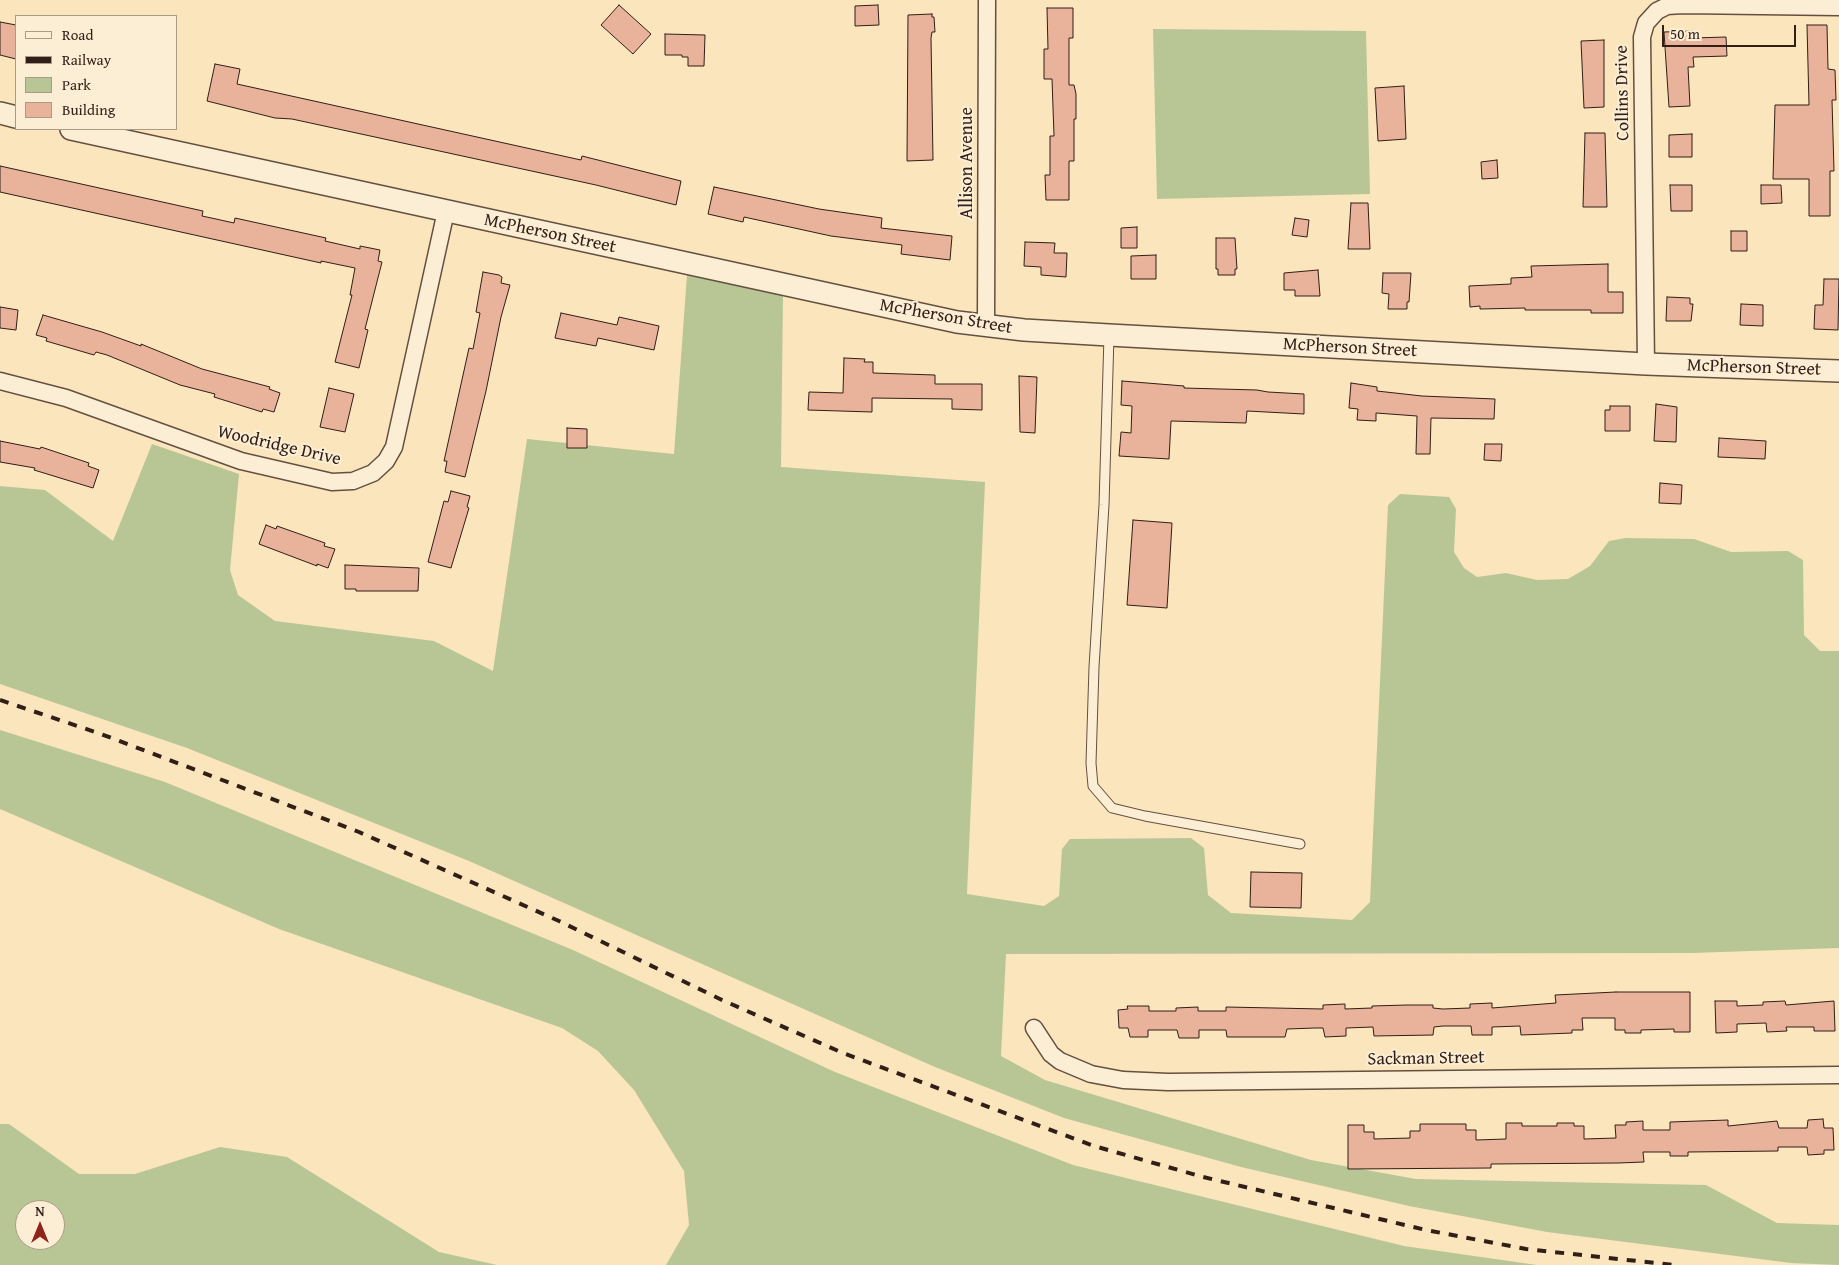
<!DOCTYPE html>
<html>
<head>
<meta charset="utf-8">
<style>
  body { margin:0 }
  #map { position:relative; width:1839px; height:1265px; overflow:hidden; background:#fbe5bd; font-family:"Gentium Book Plus",serif }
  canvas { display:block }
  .legend { position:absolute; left:15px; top:15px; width:162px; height:115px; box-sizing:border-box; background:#fceed4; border:1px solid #aa9b88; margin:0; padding:6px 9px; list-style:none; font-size:15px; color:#301e17 }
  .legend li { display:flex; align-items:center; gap:10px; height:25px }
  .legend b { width:25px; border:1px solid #aa9b88 }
  .north { position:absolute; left:15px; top:1200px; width:50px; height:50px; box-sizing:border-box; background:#fceed4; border:1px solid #aa9b88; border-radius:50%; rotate:0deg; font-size:14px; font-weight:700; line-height:20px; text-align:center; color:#301e17 }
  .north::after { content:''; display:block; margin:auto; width:18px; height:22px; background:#8f2418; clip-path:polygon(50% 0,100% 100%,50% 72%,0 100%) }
  .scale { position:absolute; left:1662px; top:25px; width:134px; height:22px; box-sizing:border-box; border:2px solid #301e17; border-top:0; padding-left:6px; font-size:15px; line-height:18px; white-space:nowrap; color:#301e17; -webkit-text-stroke:4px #fceed4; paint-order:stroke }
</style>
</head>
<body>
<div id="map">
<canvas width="1839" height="1265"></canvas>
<ul class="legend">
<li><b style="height:6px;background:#fceed4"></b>Road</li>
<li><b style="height:6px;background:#301e17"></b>Railway</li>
<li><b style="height:14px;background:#b8c696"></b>Park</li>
<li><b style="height:14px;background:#e9b29a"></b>Building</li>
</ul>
<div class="north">N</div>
<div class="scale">50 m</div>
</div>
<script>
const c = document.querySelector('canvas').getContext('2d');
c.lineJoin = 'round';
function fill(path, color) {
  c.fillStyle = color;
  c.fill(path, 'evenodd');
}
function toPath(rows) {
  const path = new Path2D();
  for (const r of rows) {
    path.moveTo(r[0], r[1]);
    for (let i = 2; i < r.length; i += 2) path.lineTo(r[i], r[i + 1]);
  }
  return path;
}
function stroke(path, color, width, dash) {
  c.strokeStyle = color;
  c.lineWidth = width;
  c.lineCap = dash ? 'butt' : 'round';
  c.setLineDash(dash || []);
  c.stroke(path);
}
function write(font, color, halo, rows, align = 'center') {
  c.font = font + ' "Gentium Book Plus",serif';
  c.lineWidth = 4;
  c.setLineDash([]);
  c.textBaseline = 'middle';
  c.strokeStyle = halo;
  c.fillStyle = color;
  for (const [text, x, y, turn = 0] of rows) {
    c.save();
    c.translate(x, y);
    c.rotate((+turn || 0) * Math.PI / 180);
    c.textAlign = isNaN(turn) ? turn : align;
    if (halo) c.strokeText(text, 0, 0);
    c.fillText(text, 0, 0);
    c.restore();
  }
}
fill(toPath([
  [1153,29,1366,31,1370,194,1157,199],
  [687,275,783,295,781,467,985,482,967,894,1044,906,1059,896,1062,849,1070,839,1191,838,1204,848,1208,895,1231,913,1352,920,1370,902,1388,505,1400,494,1449,497,1456,509,1454,552,1464,568,1477,577,1506,573,1537,580,1568,579,1590,566,1609,541,1626,538,1694,539,1731,552,1788,551,1803,560,1804,635,1820,651,1839,651,1839,948,1692,953,1006,954,1001,1056,1045,1080,1311,1160,1416,1179,1706,1185,1777,1223,1839,1225,1839,1265,1791,1263,1547,1232,1409,1206,1241,1167,1064,1118,935,1067,469,861,187,748,0,684,0,486,45,490,113,541,152,444,239,474,230,570,238,595,275,621,434,641,493,671,527,439,674,454],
  [0,730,165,782,573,950,835,1072,1073,1165,1404,1246,1537,1265,666,1265,689,1225,684,1171,634,1090,598,1051,562,1028,279,929,0,809],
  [0,1124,9,1124,79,1174,135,1174,220,1147,287,1157,439,1252,497,1265,0,1265],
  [25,1210,55,1210,55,1240,25,1240]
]), '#b8c696');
const building = toPath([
  [619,5,651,34,633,54,601,25,619,5],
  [878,5,879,25,855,26,855,6,878,5],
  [1047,8,1073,8,1073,38,1069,38,1069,85,1074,85,1076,94,1076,119,1074,119,1074,161,1069,161,1069,200,1046,200,1045,175,1050,175,1050,136,1054,136,1052,79,1044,79,1044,49,1048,49,1047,8],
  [932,14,932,17,934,17,935,32,932,32,931,38,933,160,907,161,908,15,932,14],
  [0,22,16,25,16,59,0,55,0,22],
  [1807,25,1827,25,1828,69,1835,70,1836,100,1832,100,1834,171,1830,171,1830,216,1809,216,1809,179,1773,179,1775,105,1809,105,1807,25],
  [1693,31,1693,38,1726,37,1727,56,1693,57,1694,67,1688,67,1690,106,1669,107,1664,32,1693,31],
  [665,34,705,35,704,66,688,66,688,57,682,57,682,55,665,55,665,34],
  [1604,40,1604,107,1584,108,1581,41,1604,40],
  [215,64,240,69,237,84,581,160,582,156,681,181,676,205,596,185,292,119,275,118,207,101,215,64],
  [1404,86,1406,139,1378,141,1375,88,1404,86],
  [1585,133,1605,133,1607,207,1583,207,1585,133],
  [1692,134,1692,157,1669,157,1669,135,1692,134],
  [1497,160,1498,178,1482,179,1481,162,1497,160],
  [0,166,203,211,202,216,216,219,234,223,235,218,326,238,325,241,360,249,360,246,380,250,378,261,382,262,365,329,368,330,359,368,335,362,352,295,350,295,355,268,321,261,321,263,0,192,0,166],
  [1670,185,1692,185,1692,211,1671,211,1670,185],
  [1761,185,1781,185,1782,203,1761,204,1761,185],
  [714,187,819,209,882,218,881,228,952,236,950,260,901,254,902,245,831,236,744,217,743,222,708,214,714,187],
  [1351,203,1368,203,1370,249,1348,249,1351,203],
  [1295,218,1309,220,1307,237,1292,235,1295,218],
  [1137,227,1137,248,1121,248,1121,228,1137,227],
  [1731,231,1747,231,1747,251,1731,251,1731,231],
  [1216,238,1235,238,1237,269,1235,269,1235,275,1218,275,1218,269,1216,269,1216,238],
  [1025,242,1055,243,1054,253,1067,253,1066,277,1041,275,1041,267,1024,266,1025,242],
  [1156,255,1156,279,1131,279,1131,256,1156,255],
  [1608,264,1608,292,1623,292,1623,313,1591,313,1591,310,1525,310,1525,308,1480,309,1480,306,1470,307,1469,286,1511,284,1511,278,1532,277,1531,266,1608,264],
  [1318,270,1320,296,1295,296,1295,290,1284,290,1284,273,1318,270],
  [483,272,499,275,502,277,501,283,510,285,501,317,486,391,465,477,445,472,447,461,444,461,469,348,473,349,480,313,476,312,483,272],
  [1383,273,1411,273,1409,302,1407,302,1407,309,1388,309,1389,294,1382,293,1383,273],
  [1824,279,1839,279,1838,330,1814,329,1815,305,1823,305,1824,279],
  [1667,297,1690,298,1690,304,1693,304,1691,321,1666,321,1667,297],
  [1741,304,1763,305,1763,326,1740,325,1741,304],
  [0,307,18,310,16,330,0,328,0,307],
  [561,313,617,325,619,317,659,326,654,350,598,338,596,346,555,338,561,313],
  [43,315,102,332,141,346,141,344,202,369,270,387,269,389,280,393,274,412,263,409,262,412,214,397,215,394,180,385,107,355,96,352,94,355,46,341,47,338,36,335,43,315],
  [844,358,865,359,864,362,873,362,873,373,935,375,935,384,982,384,982,410,952,409,952,399,872,398,872,412,808,410,809,392,843,393,844,358],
  [1019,376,1037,377,1035,433,1020,432,1019,376],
  [1122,381,1184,386,1184,388,1257,390,1268,392,1304,394,1304,414,1247,411,1246,423,1171,421,1169,459,1119,456,1121,432,1131,433,1132,406,1121,405,1122,381],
  [1351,383,1377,387,1377,391,1422,396,1495,399,1494,419,1431,418,1430,454,1416,454,1417,416,1376,413,1376,421,1357,420,1358,409,1349,408,1351,383],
  [329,388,354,394,345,432,320,427,329,388],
  [1656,404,1677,407,1676,442,1654,441,1656,404],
  [1610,406,1630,406,1630,431,1605,431,1605,410,1610,410,1610,406],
  [567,428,587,429,587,448,567,448,567,428],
  [1719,438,1766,441,1765,459,1718,457,1719,438],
  [0,441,40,449,41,447,89,463,88,466,99,470,93,488,34,470,35,468,0,462,0,441],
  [1485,444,1502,444,1501,461,1484,460,1485,444],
  [1660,483,1682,485,1681,504,1659,503,1660,483],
  [451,491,470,496,467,507,469,508,451,568,428,562,444,501,448,502,451,491],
  [1133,520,1172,523,1167,608,1127,605,1133,520],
  [266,525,276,529,277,526,325,543,324,546,335,549,328,568,317,564,317,566,259,544,266,525],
  [345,565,419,568,418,591,356,591,356,589,345,589,345,565],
  [1251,872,1302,873,1301,908,1250,907,1251,872],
  [1616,992,1690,992,1690,1032,1674,1032,1674,1029,1641,1030,1641,1033,1625,1033,1625,1030,1615,1030,1615,1018,1582,1018,1583,1030,1572,1030,1572,1033,1521,1035,1520,1026,1492,1027,1492,1035,1472,1035,1471,1026,1443,1026,1434,1027,1433,1035,1374,1036,1373,1027,1346,1028,1346,1036,1325,1037,1323,1028,1315,1028,1287,1029,1285,1037,1227,1037,1226,1030,1199,1030,1199,1038,1179,1038,1177,1030,1148,1030,1148,1037,1130,1037,1128,1028,1119,1028,1118,1010,1128,1009,1127,1006,1149,1006,1149,1011,1176,1011,1176,1008,1198,1007,1198,1011,1226,1011,1226,1007,1323,1009,1323,1005,1345,1004,1345,1009,1372,1008,1372,1006,1407,1005,1433,1005,1433,1008,1443,1009,1470,1008,1470,1004,1492,1003,1492,1008,1556,1003,1555,995,1616,992],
  [1715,1001,1737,1001,1737,1006,1763,1005,1763,1002,1785,1001,1786,1005,1834,1001,1835,1031,1814,1031,1814,1027,1786,1027,1787,1031,1767,1032,1766,1023,1737,1024,1737,1032,1716,1033,1715,1001],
  [1823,1119,1824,1128,1833,1128,1834,1150,1824,1150,1824,1154,1808,1155,1807,1147,1778,1147,1778,1151,1688,1152,1688,1156,1670,1156,1670,1152,1643,1152,1644,1162,1618,1163,1491,1164,1491,1168,1348,1169,1348,1125,1364,1125,1364,1132,1374,1132,1374,1139,1410,1138,1410,1131,1420,1131,1420,1124,1466,1124,1466,1130,1476,1130,1476,1140,1506,1139,1506,1123,1522,1123,1522,1126,1557,1126,1557,1123,1574,1123,1574,1126,1584,1126,1584,1139,1616,1138,1615,1125,1626,1125,1626,1122,1643,1121,1643,1130,1670,1130,1670,1122,1728,1120,1728,1126,1777,1121,1779,1128,1807,1128,1808,1120,1823,1119]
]);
fill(building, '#e9b29a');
stroke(building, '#301e17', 1);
const service = toPath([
  [1109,336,1104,505,1094,667,1091,763,1093,786,1112,808,1145,816,1300,844]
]);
const minor = toPath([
  [986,326,987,0],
  [1646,364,1642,37,1646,23,1657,11,1667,6,1683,5,1839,7],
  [0,381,66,398,241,461,332,482,353,481,373,473,386,461,394,447,446,211],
  [1034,1028,1051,1054,1060,1061,1091,1074,1123,1080,1168,1082,1839,1075]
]);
const tertiary = toPath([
  [0,113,16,117],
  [71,129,957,322,1024,330,1109,335,1646,364,1839,371]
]);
stroke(service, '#635040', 11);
stroke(minor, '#635040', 19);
stroke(tertiary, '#635040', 24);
stroke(service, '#fceed4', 9);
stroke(minor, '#fceed4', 16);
stroke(tertiary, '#fceed4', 21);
stroke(toPath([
  [0,700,101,734,359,832,559,921,722,1000,843,1053,1094,1146,1203,1177,1426,1230,1526,1249,1674,1265]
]), '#301e17', 4, [9, 9]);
write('18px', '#301e17', '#fceed4', [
  ["Collins Drive",1623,93,-91],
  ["Allison Avenue",967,163,-90],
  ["McPherson Street",550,234,12],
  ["McPherson Street",946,317,10],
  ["McPherson Street",1350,348,3],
  ["McPherson Street",1754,368,2],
  ["Woodridge Drive",279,446,13],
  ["Sackman Street",1426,1059,-1]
]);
</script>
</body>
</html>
